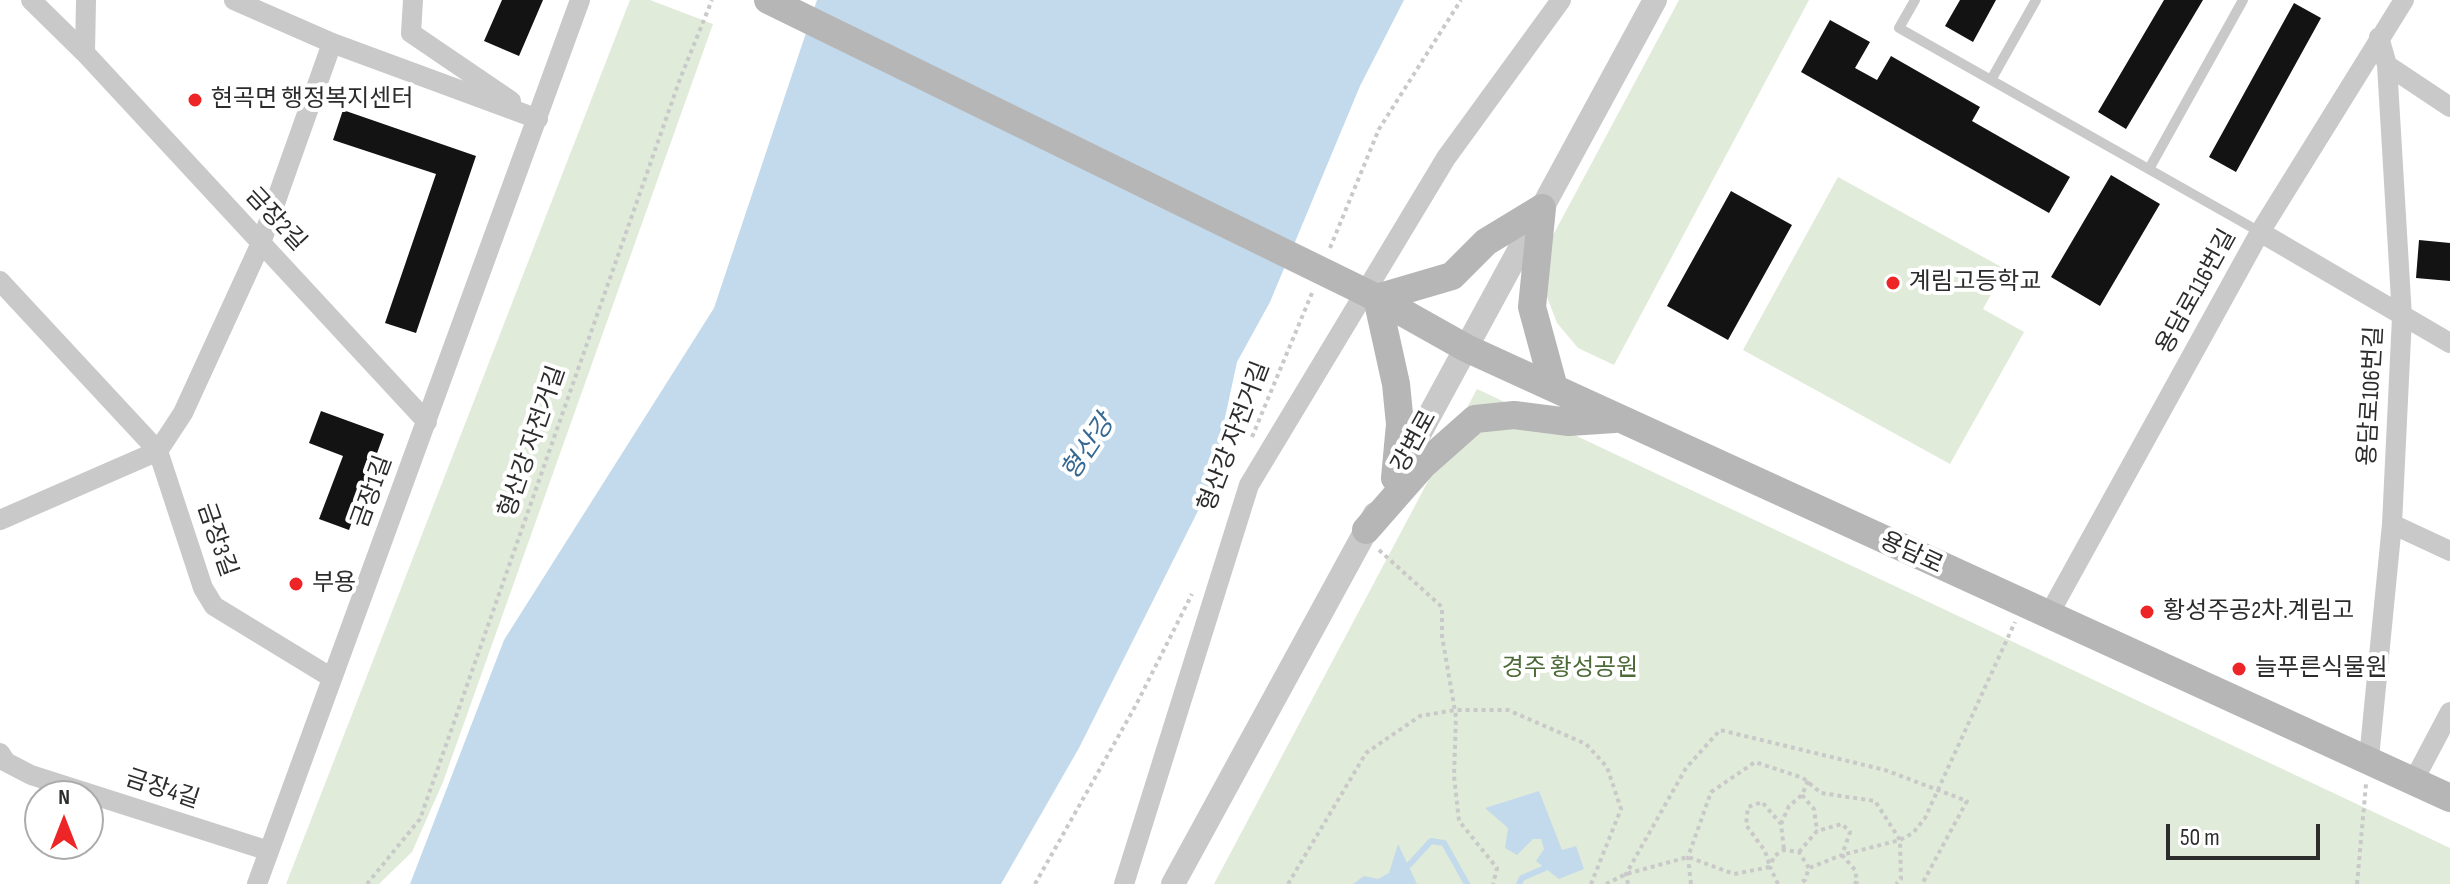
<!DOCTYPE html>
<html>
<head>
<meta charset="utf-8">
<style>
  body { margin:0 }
  #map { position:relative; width:2450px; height:884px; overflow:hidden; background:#fff; font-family:"Sofia Sans Condensed",sans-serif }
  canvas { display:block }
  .north { position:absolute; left:24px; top:780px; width:80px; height:80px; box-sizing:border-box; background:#fff; border:2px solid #ababab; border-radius:50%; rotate:0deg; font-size:22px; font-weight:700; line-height:32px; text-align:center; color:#2c2c2c }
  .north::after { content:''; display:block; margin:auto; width:28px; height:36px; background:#ed2526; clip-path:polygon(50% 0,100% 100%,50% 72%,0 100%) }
  .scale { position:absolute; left:2166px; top:824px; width:154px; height:36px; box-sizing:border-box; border:4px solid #2c2c2c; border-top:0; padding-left:10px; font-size:24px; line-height:28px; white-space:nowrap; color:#2c2c2c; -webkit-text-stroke:6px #fff; paint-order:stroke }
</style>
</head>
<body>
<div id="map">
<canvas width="2450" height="884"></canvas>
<div class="north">N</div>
<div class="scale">50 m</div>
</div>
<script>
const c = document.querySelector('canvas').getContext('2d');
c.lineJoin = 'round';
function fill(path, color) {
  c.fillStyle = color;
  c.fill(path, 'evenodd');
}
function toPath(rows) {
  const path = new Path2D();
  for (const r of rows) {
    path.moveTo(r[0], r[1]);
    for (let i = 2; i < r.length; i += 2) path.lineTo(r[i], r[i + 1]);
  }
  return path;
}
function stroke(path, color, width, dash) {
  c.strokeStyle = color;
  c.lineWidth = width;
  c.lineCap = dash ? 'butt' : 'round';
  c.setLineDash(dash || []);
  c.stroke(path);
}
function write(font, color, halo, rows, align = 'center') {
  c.font = font + ' "Sofia Sans Condensed","Noto Sans KR",sans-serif';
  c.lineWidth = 8;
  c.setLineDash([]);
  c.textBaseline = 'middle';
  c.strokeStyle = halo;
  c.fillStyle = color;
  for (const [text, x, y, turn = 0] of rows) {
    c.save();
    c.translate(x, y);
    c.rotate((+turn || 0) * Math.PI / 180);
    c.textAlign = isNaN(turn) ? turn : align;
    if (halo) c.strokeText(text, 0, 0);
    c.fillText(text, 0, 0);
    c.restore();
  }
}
fill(toPath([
  [630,0,650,0,713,24,443,782,412,852,379,884,286,884],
  [1679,0,1809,0,1614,365,1578,348,1557,323,1547,297,1544,252],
  [1838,177,2005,269,1983,309,2024,332,1950,464,1743,350],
  [1477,389,2450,848,2450,884,1214,884]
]), '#e1ebd9');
fill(toPath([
  [817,0,1404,0,1360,86,1270,302,1237,362,1210,487,1079,748,1001,884,410,884,504,640,714,308],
  [1539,791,1562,850,1576,846,1584,869,1559,879,1536,861,1544,849,1541,839,1533,839,1517,855,1505,848,1508,828,1485,808],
  [1398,844,1417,884,1353,884,1364,876,1378,879,1389,873]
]), '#c3daec');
stroke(toPath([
  [1409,865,1431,841,1444,843,1467,884],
  [1519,884,1522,878,1545,868]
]), '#c3daec', 6);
fill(toPath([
  [502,0,543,0,519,56,484,41],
  [1960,0,1996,0,1973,42,1945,26],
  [2164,0,2203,0,2126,129,2098,112],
  [2294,3,2321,18,2236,172,2209,157],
  [1830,20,1870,42,1855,68,1877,80,1891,56,1980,107,1972,121,2070,177,2049,213,1801,72],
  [343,110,476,156,416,333,385,323,436,174,333,140],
  [2111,175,2160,204,2100,306,2051,277],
  [1731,191,1792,225,1728,340,1667,306],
  [2419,240,2450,243,2450,281,2416,278],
  [321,411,384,434,349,530,319,519,343,456,309,443]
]), '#131313');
stroke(toPath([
  [1330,248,1379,129,1461,0],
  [1252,437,1312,293],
  [1379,550,1442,607,1442,636,1456,717,1454,776,1459,821,1497,868,1493,884],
  [1802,795,1814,809,1817,831],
  [1781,824,1789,806,1802,795,1808,781],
  [1799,852,1817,831,1842,824,1850,832,1842,855,1809,868],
  [367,884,420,819,680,79,712,0],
  [1035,884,1136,705,1192,594],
  [1288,884,1366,753,1420,716,1455,710,1508,710,1586,744,1607,767,1621,809,1591,884],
  [1606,884,1626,874,1688,857,1734,874,1770,867,1765,851,1746,825,1748,807,1762,802,1781,824,1784,850],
  [1628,884,1626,874,1686,768,1720,730,1885,770,1967,801,1922,884],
  [1691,884,1688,857,1711,792,1755,762,1803,778,1821,793,1875,801,1900,840,1901,879,1896,884],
  [1778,884,1770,867,1774,856,1784,850,1799,852,1809,868,1805,880,1799,884],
  [1854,884,1857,882,1855,870,1842,855,1900,840,1913,833,1925,818,2015,622],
  [2357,884,2366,784]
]), '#c9c9c9', 4, [4, 4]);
stroke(toPath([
  [1915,0,1899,28,2260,232],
  [1991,80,2036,0],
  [2149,169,2243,0]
]), '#c9c9c9', 10);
stroke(toPath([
  [31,0,85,53,427,422],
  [234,0,332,43,538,119],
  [413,0,411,33,511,101],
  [85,53,86,0],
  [2387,65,2450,107],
  [2260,232,2450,343],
  [0,281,158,451,203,588,214,606,332,678],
  [0,520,158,451,183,413,261,243,332,43],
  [2392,524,2450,551],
  [2048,616,2260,232,2404,0],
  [0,753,6,762,31,775,269,851],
  [2369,758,2392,524,2402,317,2387,65,2379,37],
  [2414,780,2450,712],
  [257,884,580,0],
  [1124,884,1249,485,1446,158,1561,0]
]), '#c9c9c9', 20);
stroke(toPath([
  [1397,475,1655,0],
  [1173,884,1375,514]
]), '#c9c9c9', 24);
stroke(toPath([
  [1542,208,1532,307,1554,388],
  [1377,298,1466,348,2450,798],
  [1377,298,1452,276,1486,242,1542,208],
  [1377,298,1396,384,1400,424,1395,478],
  [1366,530,1423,465,1475,419,1514,415,1569,422,1615,419]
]), '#b6b6b6', 28);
stroke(toPath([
  [768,0,1377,298]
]), '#b6b6b6', 28);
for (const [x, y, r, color] of [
  [195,100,8,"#ed2526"],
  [1893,283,8,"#ed2526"],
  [296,584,8,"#ed2526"],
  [2147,612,8,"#ed2526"],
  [2239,669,8,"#ed2526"]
]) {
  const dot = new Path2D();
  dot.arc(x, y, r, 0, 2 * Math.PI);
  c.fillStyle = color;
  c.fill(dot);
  stroke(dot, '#fff', 3);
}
write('24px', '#2c2c2c', '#fff', [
  ["현곡면 행정복지센터",211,100],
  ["계림고등학교",1909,283],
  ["부용",312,584],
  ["황성주공2차.계림고",2163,612],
  ["늘푸른식물원",2255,669]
], 'left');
write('24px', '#2c2c2c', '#fff', [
  ["금장2길",275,220,47],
  ["용담로116번길",2197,292,-61],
  ["용담로106번길",2372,396,-87],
  ["형산강 자전거길",1235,437,-69],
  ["형산강 자전거길",533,442,-71],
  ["강변로",1415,442,-61],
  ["금장1길",373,492,-70],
  ["금장3길",216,540,71],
  ["용담로",1911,554,25],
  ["금장4길",162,790,18]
]);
write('24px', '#4c6938', '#fff', [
  ["경주 황성공원",1570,669]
]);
write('italic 26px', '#376891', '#fff', [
  ["형산강",1089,448,-56]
]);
</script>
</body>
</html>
